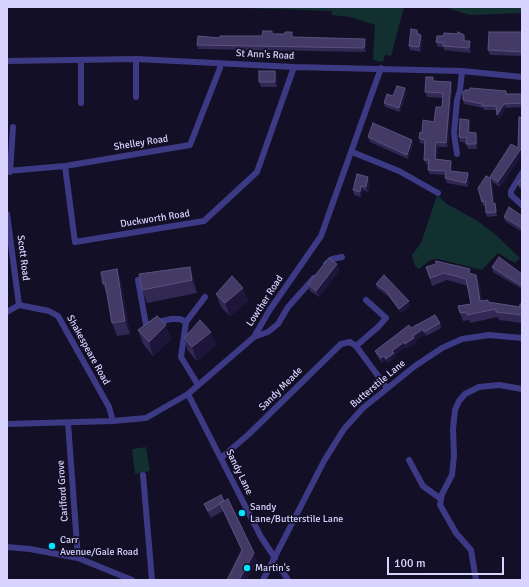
<!DOCTYPE html>
<html>
<head>
<meta charset="utf-8">
<style>
  body { margin:0 }
  #map { position:relative; width:529px; height:587px; overflow:hidden; background:#130f26; font-family:Signika,sans-serif }
  canvas { display:block }
  .frame { position:absolute; inset:0; border:8px solid #d9d4ff; pointer-events:none }
  .scale { position:absolute; left:387px; top:557px; width:117px; height:18px; box-sizing:border-box; border:2px solid #d9d4ff; border-top:0; padding-left:5px; font-size:12px; line-height:14px; white-space:nowrap; color:#d9d4ff; -webkit-text-stroke:3px #130f26; paint-order:stroke }
</style>
</head>
<body>
<div id="map">
<canvas width="529" height="587"></canvas>
<div class="frame"></div>
<div class="scale">100 m</div>
</div>
<script>
const c = document.querySelector('canvas').getContext('2d');
c.lineJoin = 'round';
function fill(path, color) {
  c.fillStyle = color;
  c.fill(path, 'evenodd');
}
function toPath(rows) {
  const path = new Path2D();
  for (const r of rows) {
    path.moveTo(r[0], r[1]);
    for (let i = 2; i < r.length; i += 2) path.lineTo(r[i], r[i + 1]);
  }
  return path;
}
function stroke(path, color, width, dash) {
  c.strokeStyle = color;
  c.lineWidth = width;
  c.lineCap = dash ? 'butt' : 'round';
  c.setLineDash(dash || []);
  c.stroke(path);
}
function write(font, color, halo, rows, align = 'center') {
  c.font = font + ' Signika,sans-serif';
  c.lineWidth = 3.5;
  c.setLineDash([]);
  c.textBaseline = 'middle';
  c.strokeStyle = halo;
  c.fillStyle = color;
  for (const [text, x, y, turn = 0] of rows) {
    c.save();
    c.translate(x, y);
    c.rotate((+turn || 0) * Math.PI / 180);
    c.textAlign = isNaN(turn) ? turn : align;
    if (halo) c.strokeText(text, 0, 0);
    c.fillText(text, 0, 0);
    c.restore();
  }
}
fill(toPath([
  [216,7,404,7,391,56,385,55,383,62,373,60,375,25,350,17,332,15,332,11],
  [444,7,522,7,522,13,470,15],
  [437,195,447,204,476,220,496,235,520,258,515,263,498,253,482,270,438,259,430,260,419,269,415,266,412,255,421,243],
  [146,447,150,471,135,474,132,449]
]), '#12302f');
stroke(toPath([
  [81,60,81,103],
  [7,61,136,59,294,67,462,71,522,77],
  [136,97,136,59],
  [352,152,399,171,438,193],
  [457,154,454,133,457,100,460,90,462,71],
  [65,166,75,242,204,221,257,172,294,67],
  [7,171,65,166,190,145,220,68,220,63],
  [10,172,13,127],
  [522,173,511,191,511,195,522,205],
  [7,214,19,305],
  [326,264,332,259,342,257],
  [138,280,146,325,171,319,180,319,186,322,181,357,198,385],
  [7,312,19,305,49,311,58,316,109,407,113,421],
  [186,322,205,297],
  [254,337,268,332,278,324,288,307,314,278],
  [356,346,378,327,386,318,366,300],
  [188,394,261,537,275,558],
  [68,423,78,558],
  [7,424,113,421,146,418,188,394,254,337,269,311,321,236,381,68],
  [221,458,249,434,341,344,350,342,356,346,387,388],
  [409,460,423,486,441,499],
  [143,475,152,580],
  [7,547,30,549,78,558,132,580],
  [272,564,283,572,288,580],
  [263,580,324,461,344,429,363,408,415,366,442,348,462,339,489,335,522,338],
  [476,580,471,550,456,533,440,505,442,494,452,475,454,456,453,429,455,410,459,401,465,394,479,387,499,385,522,389]
]), '#3d3a85', 6);
fill(toPath([
  [417,30,419,34,422,39,421,52,410,50,409,46],
  [272,31,273,34,293,37,366,43,366,52,198,49,197,45,220,38,262,36],
  [522,32,522,56,490,55,488,50],
  [464,35,466,41,471,46,471,53,444,50,443,47,438,47,436,42],
  [275,71,277,75,277,87,261,87,259,82],
  [434,81,452,87,448,147,438,147,437,159,451,161,452,165,452,171,468,173,469,178,468,187,447,183,445,178,446,175,430,174,428,170,428,165,426,164,424,160,425,144,420,143,419,138,422,133,434,122,442,107,443,98,427,97,425,92],
  [405,88,407,93,400,112,385,107,384,103,393,96],
  [506,91,507,94,522,94,522,107,506,108,499,119,497,110,484,110,483,108,464,104,463,100],
  [470,124,470,132,476,133,478,138,477,149,468,149,466,143,460,142,459,137],
  [368,137,412,140,413,145,408,159,370,142],
  [522,154,500,187,492,182,490,177],
  [522,177,522,190,519,188,518,184],
  [370,182,368,192,363,190,361,197,354,195,353,190],
  [492,182,494,203,495,203,497,208,497,216,487,217,486,213,485,206,483,206,482,202],
  [522,216,522,232,505,221,504,217],
  [337,264,339,271,319,297,310,291,308,284],
  [426,267,472,274,479,282,482,301,489,302,520,307,522,304,522,323,499,320,498,317,470,323,469,320,463,321,460,313,471,304,468,286,447,280,432,286],
  [492,267,522,274,522,289,493,272],
  [117,269,121,282,130,334,117,336,112,323,107,295,103,284],
  [139,274,194,280,197,293,147,303,142,290],
  [376,284,410,306,401,313,388,296,377,288],
  [216,294,248,301,230,316,221,307],
  [440,323,441,328,426,336,425,334,415,341,416,343,407,348,406,347,395,355,396,357,388,363,385,360,382,363,377,356,375,351],
  [138,330,171,339,153,356,143,344],
  [211,332,216,345,197,361,188,351,184,338],
  [221,495,257,562,242,551,223,511,211,518,207,511,204,504]
]), '#312854');
fill(toPath([
  [421,35,422,39,421,52,419,47],
  [464,35,466,40,466,46,464,41],
  [365,39,366,43,366,52,364,48],
  [470,41,471,46,471,53,469,48],
  [275,71,277,75,277,87,275,82],
  [451,82,452,87,448,147,446,143],
  [405,88,407,93,400,112,399,108],
  [504,104,506,108,499,119,497,115],
  [469,120,470,124,469,137,468,132],
  [476,133,478,138,477,149,476,144],
  [412,140,413,145,408,159,407,155],
  [436,142,438,147,437,164,435,159],
  [522,147,522,154,500,187,498,182],
  [451,161,452,165,452,176,450,171],
  [468,173,469,178,468,187,466,183],
  [368,177,370,182,368,192,366,187],
  [490,178,492,182,495,208,493,204],
  [361,186,363,190,361,197,360,192],
  [495,203,497,208,497,216,496,212],
  [337,264,339,271,319,297,316,291],
  [190,267,194,280,197,293,192,280],
  [117,269,121,282,130,334,125,321],
  [476,275,479,282,483,309,480,301],
  [243,288,248,301,230,316,225,303],
  [409,301,410,306,401,313,399,309],
  [166,325,171,339,153,356,149,342],
  [423,329,425,334,415,341,416,343,407,348,405,344,413,336],
  [211,332,216,345,197,361,192,347],
  [404,342,406,347,395,355,396,357,388,363,386,359,392,351],
  [384,356,385,360,382,363,381,358],
  [254,553,257,562,247,580,239,580]
]), '#1d163a');
const building = toPath([
  [411,29,417,30,417,34,421,35,419,47,409,46,411,29],
  [263,31,272,31,272,34,285,34,285,32,292,32,292,37,365,39,364,48,197,45,198,36,220,38,220,36,262,36,263,31],
  [458,32,464,35,464,41,470,41,469,48,443,46,443,43,436,42,437,36,443,36,444,33,458,34,458,32],
  [489,32,522,32,522,52,488,50,489,32],
  [259,71,275,71,275,82,259,82,259,71],
  [426,77,433,77,433,81,451,82,446,143,436,142,435,159,451,161,450,171,468,173,466,183,445,178,446,171,428,170,429,160,424,160,425,140,419,138,420,132,422,133,423,120,434,122,436,107,442,107,443,93,425,92,426,77],
  [397,86,405,88,399,108,384,103,387,94,393,96,397,86],
  [470,88,506,91,506,94,522,94,522,103,504,104,497,115,496,106,482,106,482,104,463,100,463,92,465,90,469,90,470,88],
  [519,117,522,118,522,147,498,182,490,177,511,144,518,148,519,117],
  [460,119,469,120,468,132,476,133,476,144,466,144,467,138,459,137,460,119],
  [373,123,412,140,407,155,368,137,373,123],
  [357,174,368,177,366,187,361,186,360,192,353,190,357,174],
  [486,176,490,178,493,204,495,203,496,212,486,213,485,201,482,202,478,188,486,176],
  [522,177,522,187,518,184,522,177],
  [509,207,522,216,522,228,504,217,509,207],
  [499,257,522,274,522,286,492,267,499,257],
  [329,258,337,264,316,291,308,284,329,258],
  [436,261,470,269,469,273,476,275,480,301,488,300,488,302,520,307,520,304,522,304,522,315,496,312,496,309,467,315,467,312,460,313,458,306,471,304,466,279,444,273,430,278,426,267,436,264,436,261],
  [190,267,192,280,142,290,139,274,190,267],
  [117,269,125,321,112,323,105,283,103,284,101,272,117,269],
  [384,275,409,301,399,309,386,291,376,284,384,275],
  [232,276,243,288,225,303,216,294,232,276],
  [435,315,440,323,424,332,423,329,413,336,414,338,405,344,404,342,392,351,394,353,386,359,384,356,381,358,375,351,409,325,411,328,435,315],
  [157,316,166,325,149,342,138,330,157,316],
  [200,320,211,332,192,347,184,338,200,320],
  [221,495,224,501,220,503,220,504,208,511,204,504,221,495],
  [228,499,254,553,239,580,227,580,242,550,220,503,228,499]
]);
fill(building, '#433a66');
stroke(building, '#5a527e', 1);
for (const [x, y, r, color] of [
  [242,513,4,"#00e5ff"],
  [52,546,4,"#00e5ff"],
  [247,568,4,"#00e5ff"]
]) {
  const dot = new Path2D();
  dot.arc(x, y, r, 0, 2 * Math.PI);
  c.fillStyle = color;
  c.fill(dot);
  stroke(dot, '#130f26', 1.5);
}
write('10px', '#d9d4ff', '#130f26', [
  ["St Ann's Road",265,55,3],
  ["Shelley Road",141,143,-9],
  ["Duckworth Road",155,219,-9],
  ["Scott Road",23,258,83],
  ["Lowther Road",265,301,-57],
  ["Shakespeare Road",88,350,61],
  ["Butterstile Lane",378,384,-40],
  ["Sandy Meade",281,389,-45],
  ["Sandy Lane",239,472,64],
  ["Carlford Grove",63,491,-94]
]);
write('10px', '#d9d4ff', '#130f26', [
  ["Sandy",250,507],
  ["Lane/Butterstile Lane",250,519],
  ["Carr",60,540],
  ["Avenue/Gale Road",60,552],
  ["Martin's",255,568]
], 'left');
</script>
</body>
</html>
